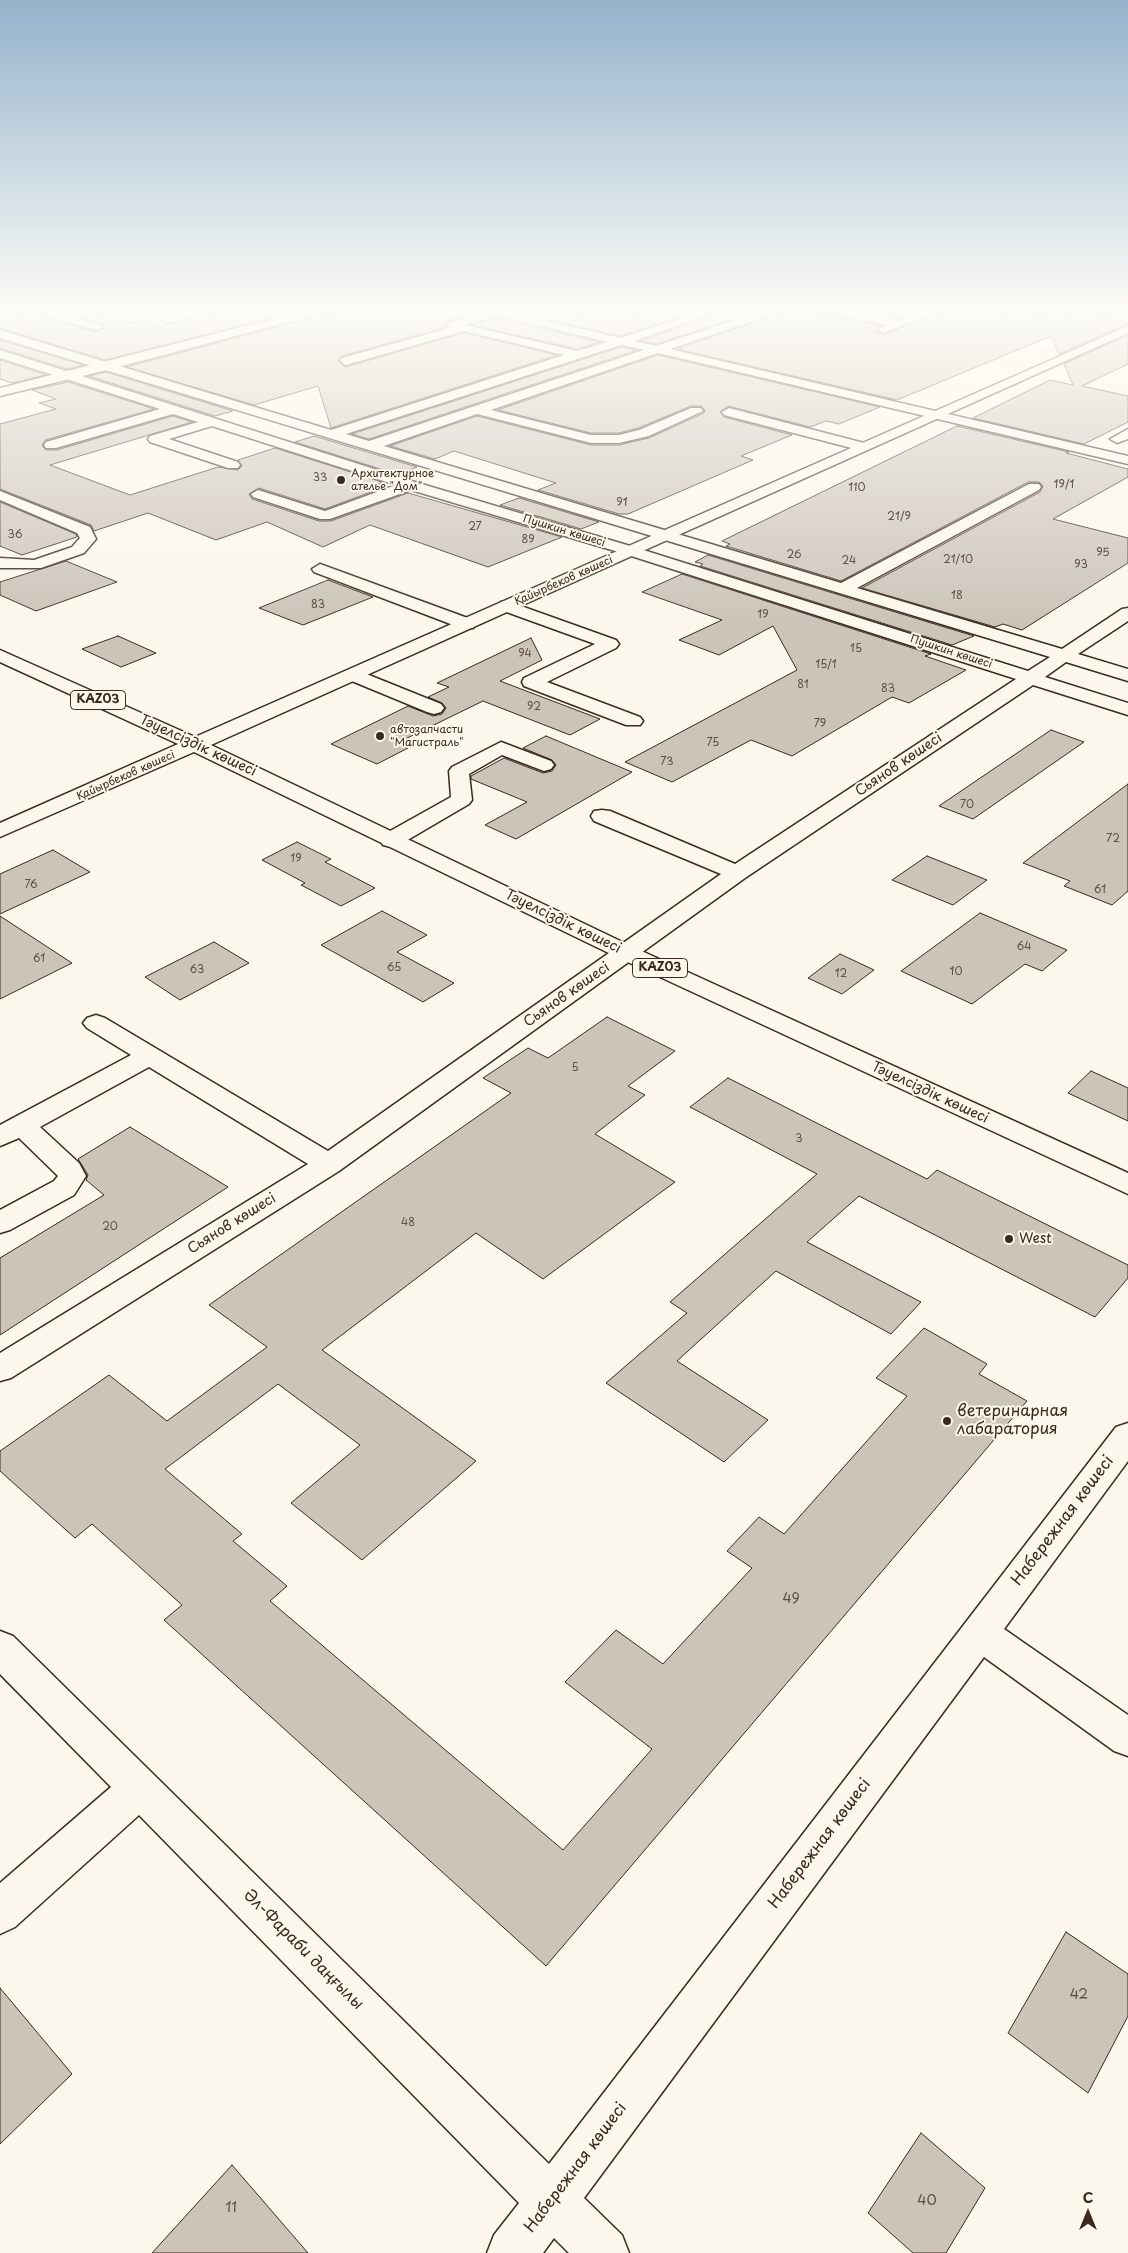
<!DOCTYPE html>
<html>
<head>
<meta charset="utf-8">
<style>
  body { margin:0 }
  #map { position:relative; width:1128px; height:2253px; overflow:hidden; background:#fbf7ec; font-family:"Playpen Sans",sans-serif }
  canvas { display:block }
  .north { position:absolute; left:1063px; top:2188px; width:50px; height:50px; -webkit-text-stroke:4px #fbf7ec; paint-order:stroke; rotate:0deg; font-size:14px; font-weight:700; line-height:20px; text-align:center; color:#3b2a1e }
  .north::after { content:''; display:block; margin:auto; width:18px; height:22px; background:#3b2a1e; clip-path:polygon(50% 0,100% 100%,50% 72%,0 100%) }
</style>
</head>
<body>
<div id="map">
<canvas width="1128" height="2253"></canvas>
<div class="north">С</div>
</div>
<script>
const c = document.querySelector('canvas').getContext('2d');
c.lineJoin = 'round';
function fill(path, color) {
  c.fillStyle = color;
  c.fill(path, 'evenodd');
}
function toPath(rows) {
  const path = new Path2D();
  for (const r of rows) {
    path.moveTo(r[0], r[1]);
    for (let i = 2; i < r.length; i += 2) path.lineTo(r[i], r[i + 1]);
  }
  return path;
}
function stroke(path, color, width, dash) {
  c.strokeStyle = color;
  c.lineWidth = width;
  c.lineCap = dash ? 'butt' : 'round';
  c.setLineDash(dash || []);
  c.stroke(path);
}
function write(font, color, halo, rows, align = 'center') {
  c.font = font + ' "Playpen Sans",sans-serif';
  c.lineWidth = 4;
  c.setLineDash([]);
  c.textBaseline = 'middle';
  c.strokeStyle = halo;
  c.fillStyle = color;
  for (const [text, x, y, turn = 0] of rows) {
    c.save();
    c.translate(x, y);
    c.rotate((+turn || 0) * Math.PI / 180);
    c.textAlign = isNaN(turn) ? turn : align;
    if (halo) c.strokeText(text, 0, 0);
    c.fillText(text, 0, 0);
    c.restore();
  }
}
const building = toPath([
  [0,309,37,318,43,317,96,332,105,327,102,324,62,312,81,309,133,323,141,321,160,326,229,309,307,309,105,360,0,328,0,309],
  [333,309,476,309,478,311,447,321,444,325,446,327,342,356,338,361,345,367,464,333,557,355,331,428,318,386,254,405,127,367,329,313,333,309],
  [593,309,615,309,635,313,649,309,679,309,695,312,620,336,554,321,593,309],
  [795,309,811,309,823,314,881,326,875,331,884,335,936,313,981,322,1013,309,1055,318,1075,309,1128,319,1128,324,1059,354,1051,336,897,400,677,349,795,309],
  [907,309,922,311,899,318,888,316,907,309],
  [712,316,730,320,656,344,641,341,712,316],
  [496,317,502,320,600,342,577,349,472,325,496,317],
  [1128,335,1128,364,1082,386,1128,396,1128,422,1084,444,973,418,1050,380,1073,385,1064,364,1128,335],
  [0,340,83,365,67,369,0,348,0,340],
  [621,347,637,350,369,439,352,434,621,347],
  [658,355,880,407,839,424,826,421,810,427,728,406,720,412,724,417,792,435,741,456,753,460,628,514,619,514,538,490,556,483,454,451,435,459,390,446,477,416,591,445,619,445,649,438,704,413,705,410,701,406,691,406,638,428,619,433,591,433,498,410,658,355],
  [0,360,46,375,12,383,0,379,0,360],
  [106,372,233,411,215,416,89,376,106,372],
  [68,382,154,409,45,440,42,446,46,450,57,450,173,416,192,422,50,465,130,495,218,467,238,470,242,466,238,460,275,448,382,482,378,484,387,486,325,509,259,488,249,494,252,499,319,521,331,521,408,493,562,537,488,567,370,525,323,547,267,522,216,540,148,513,94,531,91,525,0,489,0,424,56,409,39,403,56,399,32,390,68,382],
  [957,426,1069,452,1066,453,1128,469,1128,477,1053,519,1128,538,1128,563,1022,630,1003,624,995,627,862,588,1040,492,1043,486,1039,482,1028,482,841,581,726,546,730,544,722,541,957,426],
  [314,436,417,467,399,475,295,442,314,436],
  [519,498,599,522,581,529,500,505,519,498],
  [0,502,76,534,77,537,22,555,0,546,0,502],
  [708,555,974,636,952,645,700,566,703,564,695,562,708,555],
  [66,561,117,582,36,611,0,595,0,582,66,561],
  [682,574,931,654,925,656,966,670,909,703,892,697,792,756,751,740,672,782,625,762,797,670,773,626,719,655,679,640,722,620,642,592,682,574],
  [328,580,373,597,303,625,259,608,328,580],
  [118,636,156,653,121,667,82,649,118,636],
  [531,638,542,660,500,681,600,719,570,735,483,701,397,743,408,748,377,764,331,744,408,706,433,716,442,714,446,708,442,703,428,697,449,687,437,683,531,638],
  [1051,730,1084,742,973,819,939,806,1051,730],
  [546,736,632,772,516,839,485,825,527,802,471,779,471,776,504,758,543,773,552,771,556,765,552,760,523,748,546,736],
  [1128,784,1128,891,1112,905,1064,886,1070,881,1023,863,1128,784],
  [297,842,331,859,325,862,375,888,341,906,301,885,305,883,262,860,297,842],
  [53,850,90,872,0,914,0,874,53,850],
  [927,856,987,880,953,905,892,880,927,856],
  [382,911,427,935,397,952,454,983,423,1002,321,945,382,911],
  [980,913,1067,950,1042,971,1025,964,972,1004,901,971,980,913],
  [0,916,72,963,0,999,0,916],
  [214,942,249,963,180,1000,145,977,214,942],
  [840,954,874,970,842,994,808,978,840,954],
  [607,1017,675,1051,628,1086,645,1095,595,1134,675,1182,543,1279,476,1233,322,1350,476,1461,362,1560,291,1503,360,1445,278,1384,165,1469,242,1534,233,1541,287,1586,270,1601,563,1850,652,1749,565,1682,616,1630,663,1664,752,1568,727,1551,759,1517,784,1534,907,1396,876,1378,924,1328,987,1364,979,1374,1027,1401,546,1966,164,1620,182,1605,92,1524,75,1538,0,1471,0,1451,109,1375,167,1421,267,1347,209,1305,511,1093,483,1078,528,1048,548,1058,607,1017],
  [1091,1071,1128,1088,1128,1121,1068,1093,1091,1071],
  [728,1078,927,1179,937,1170,1128,1265,1128,1278,1095,1317,859,1196,807,1242,921,1302,891,1334,776,1271,677,1361,768,1420,724,1462,606,1383,687,1313,670,1302,817,1174,690,1107,728,1078],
  [130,1127,228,1187,0,1335,0,1258,104,1195,86,1180,88,1175,78,1159,130,1127],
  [1066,1932,1128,1974,1128,2016,1088,2093,1008,2033,1066,1932],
  [0,1988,72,2074,0,2144,0,1988],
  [921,2133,985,2188,946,2253,913,2253,868,2213,921,2133],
  [232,2165,308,2253,152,2253,232,2165]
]);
fill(building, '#ccc4b9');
stroke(building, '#3b2a1e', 1);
const minor = toPath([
  [26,309,43,309,101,325,103,327,97,330,28,311,26,309],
  [199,309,217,309,215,311,168,323,162,320,164,318,199,309],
  [478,309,496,309,620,338,701,312,705,311,711,314,634,341,656,346,769,309,784,309,783,311,670,349,1128,456,1128,464,658,353,491,410,591,435,619,435,639,430,691,408,701,408,703,411,649,436,619,443,591,443,477,414,384,446,841,583,1029,484,1039,484,1041,487,1039,490,857,588,1062,649,1122,609,1128,608,1128,621,1078,654,1128,669,1128,681,1066,662,1045,677,1128,703,1128,715,1033,685,745,878,339,1171,11,1378,0,1381,0,1353,308,1164,149,1067,40,1127,79,1163,86,1176,74,1195,10,1230,0,1233,0,1210,54,1181,58,1176,19,1138,0,1146,0,1125,131,1055,87,1028,83,1023,87,1018,96,1015,105,1018,328,1151,721,874,594,821,591,816,594,811,602,810,610,811,735,864,1016,679,625,554,411,490,330,519,320,519,253,497,251,494,258,490,325,511,396,485,212,426,169,439,238,462,240,465,238,468,228,468,150,442,148,439,150,436,198,422,173,414,56,448,46,448,44,445,46,442,160,409,0,358,0,350,415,482,637,548,1028,671,1050,657,0,338,0,330,331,430,564,355,464,331,346,365,340,361,342,358,450,328,446,325,448,323,483,312,478,309],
  [496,315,607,342,577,351,465,325,496,315],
  [621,345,644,350,369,441,346,434,621,345],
  [817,309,839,309,899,320,928,311,934,314,883,333,877,330,887,325,823,312,817,309],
  [729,408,868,444,870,447,863,451,724,415,722,412,729,408],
  [1128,429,1128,439,1117,443,1110,439,1128,429],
  [0,491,90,527,96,539,84,553,41,568,0,568,0,558,34,560,72,547,80,538,77,533,0,500,0,491],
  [320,564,473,620,476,624,473,628,461,628,314,572,312,569,320,564],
  [507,601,616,640,619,644,616,648,547,682,640,717,643,721,640,725,626,725,524,686,522,682,524,678,595,644,501,610,498,606,501,602,507,601],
  [354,669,441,704,444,708,441,712,434,714,427,712,347,679,345,675,347,671,354,669],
  [501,742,551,761,554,765,551,769,544,771,502,755,469,774,472,800,469,804,399,845,391,847,383,845,380,840,383,835,451,797,449,771,452,767,501,742],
  [1128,1423,1128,1461,1004,1629,1128,1715,1128,1756,1114,1751,984,1657,584,2198,622,2235,629,2253,569,2253,554,2238,543,2253,487,2253,494,2235,519,2203,139,1815,15,1927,0,1934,0,1883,111,1787,0,1674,0,1631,13,1636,549,2164,1116,1427,1128,1423]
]);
const major = toPath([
  [313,309,331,309,329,311,111,369,0,396,0,388,313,309],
  [1128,326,1128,333,211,745,635,948,1128,1173,1128,1194,619,958,194,752,0,837,0,823,178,744,0,662,0,650,195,737,1128,326]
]);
stroke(minor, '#3b2a1e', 3);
stroke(major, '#3b2a1e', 3);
fill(minor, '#fbf7ec');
fill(major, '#fbf7ec');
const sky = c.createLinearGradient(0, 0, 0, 624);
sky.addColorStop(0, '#94b2cc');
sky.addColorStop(0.5, '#fdfbf6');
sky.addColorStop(1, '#fdfbf600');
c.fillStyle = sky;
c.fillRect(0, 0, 1128, 624);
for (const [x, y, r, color] of [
  [341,480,5,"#3b2a1e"],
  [380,736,5,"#3b2a1e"],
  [1009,1239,5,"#3b2a1e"],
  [947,1421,5,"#3b2a1e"]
]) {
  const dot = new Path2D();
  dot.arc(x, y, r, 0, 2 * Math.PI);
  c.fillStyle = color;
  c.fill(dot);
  stroke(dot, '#fbf7ec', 2);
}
write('11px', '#3b2a1e', '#fbf7ec', [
  ["Архитектурное",351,474],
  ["ателье \"Дом\"",351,487],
  ["автозапчасти",390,730],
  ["\"Магистраль\"",390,743]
], 'left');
write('11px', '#5f5045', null, [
  ["33",320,478],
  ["19/1",1064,485],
  ["110",857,488],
  ["91",622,503],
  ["21/9",899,517],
  ["27",475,527],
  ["36",15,535],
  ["89",528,540],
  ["95",1103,553],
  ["26",794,555],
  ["21/10",958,560],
  ["24",849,561],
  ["93",1081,565],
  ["18",957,596],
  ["83",318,605],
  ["19",763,615],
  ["15",856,649],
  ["94",525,654],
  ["15/1",826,665],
  ["81",803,685],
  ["83",888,689],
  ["92",534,707],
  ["79",820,724],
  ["75",713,743],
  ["73",667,762],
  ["70",967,805],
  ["72",1113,839],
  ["19",296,859],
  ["76",31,885],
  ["61",1100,890],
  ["64",1024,947],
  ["61",39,959],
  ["65",394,968],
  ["63",197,970],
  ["10",956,972],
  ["12",841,974],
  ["5",575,1068],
  ["3",799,1139],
  ["48",408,1223],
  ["20",110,1227]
]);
write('11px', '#3b2a1e', '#fbf7ec', [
  ["Пушкин көшесі",564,531,17],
  ["Қайырбеков көшесі",564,581,-24],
  ["Пушкин көшесі",951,652,18],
  ["Қайырбеков көшесі",126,776,-24]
]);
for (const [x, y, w] of [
  [98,700,55],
  [660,968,55]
]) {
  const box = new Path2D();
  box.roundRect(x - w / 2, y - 9.5, w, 19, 4);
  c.fillStyle = '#fbf7ec';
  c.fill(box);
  stroke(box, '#3b2a1e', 1);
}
write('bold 12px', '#3b2a1e', null, [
  ["KАZ03",98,700],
  ["KАZ03",660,968]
]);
write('14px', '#3b2a1e', '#fbf7ec', [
  ["Тәуелсіздік көшесі",198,746,25],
  ["Сьянов көшесі",899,765,-34],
  ["Тәуелсіздік көшесі",563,922,26],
  ["Сьянов көшесі",567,995,-35],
  ["Тәуелсіздік көшесі",930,1093,25],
  ["Сьянов көшесі",232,1224,-32]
]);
write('14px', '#3b2a1e', '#fbf7ec', [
  ["West",1019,1239]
], 'left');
write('14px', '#5f5045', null, [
  ["49",791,1599],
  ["42",1079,1995],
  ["40",927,2201],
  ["11",231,2208]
]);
write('16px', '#3b2a1e', '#fbf7ec', [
  ["ветеринарная",957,1412],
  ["лабаратория",957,1430]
], 'left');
write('16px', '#3b2a1e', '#fbf7ec', [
  ["Набережная көшесі",1063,1521,-53],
  ["Набережная көшесі",820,1844,-53],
  ["Әл-Фараби даңғылы",303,1950,45],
  ["Набережная көшесі",576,2168,-53]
]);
</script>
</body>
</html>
